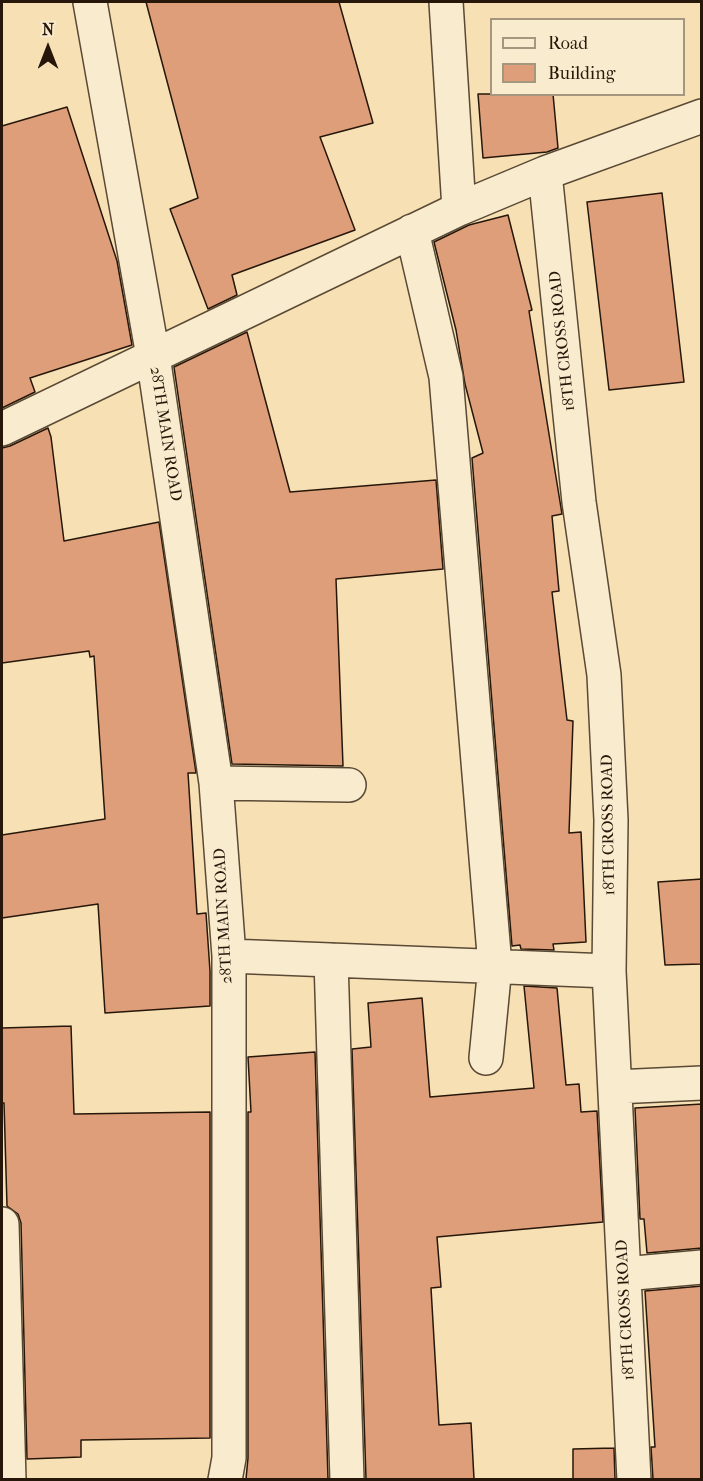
<!DOCTYPE html>
<html>
<head>
<meta charset="utf-8">
<style>
  body { margin:0 }
  #map { position:relative; width:703px; height:1481px; overflow:hidden; background:#f6e0b4; font-family:"IM FELL French Canon",serif }
  canvas { display:block }
  .frame { position:absolute; inset:0; border:3px solid #26170a; pointer-events:none }
  .legend { position:absolute; left:490px; top:18px; width:195px; height:78px; box-sizing:border-box; background:#f9ebce; border:2px solid #a59680; margin:0; padding:8px 10px; list-style:none; font-size:18px; color:#26170a }
  .legend li { display:flex; align-items:center; gap:12px; height:30px }
  .legend b { width:30px; border:2px solid #a59680 }
  .north { position:absolute; left:18px; top:18px; width:60px; height:60px; -webkit-text-stroke:4px #f9ebce; paint-order:stroke; rotate:0deg; font-size:16px; font-weight:700; line-height:24px; text-align:center; color:#26170a }
  .north::after { content:''; display:block; margin:auto; width:21px; height:27px; background:#26170a; clip-path:polygon(50% 0,100% 100%,50% 72%,0 100%) }
</style>
</head>
<body>
<div id="map">
<canvas width="703" height="1481"></canvas>
<div class="frame"></div>
<ul class="legend">
<li><b style="height:8px;background:#f9ebce"></b>Road</li>
<li><b style="height:16px;background:#de9e79"></b>Building</li>
</ul>
<div class="north">N</div>
</div>
<script>
const c = document.querySelector('canvas').getContext('2d');
c.lineJoin = 'round';
function fill(path, color) {
  c.fillStyle = color;
  c.fill(path, 'evenodd');
}
function toPath(rows) {
  const path = new Path2D();
  for (const r of rows) {
    path.moveTo(r[0], r[1]);
    for (let i = 2; i < r.length; i += 2) path.lineTo(r[i], r[i + 1]);
  }
  return path;
}
function stroke(path, color, width, dash) {
  c.strokeStyle = color;
  c.lineWidth = width;
  c.lineCap = dash ? 'butt' : 'round';
  c.setLineDash(dash || []);
  c.stroke(path);
}
function write(font, color, halo, rows, align = 'center') {
  c.font = font + ' "IM FELL French Canon",serif';
  c.lineWidth = 4.5;
  c.setLineDash([]);
  c.textBaseline = 'middle';
  c.strokeStyle = halo;
  c.fillStyle = color;
  for (const [text, x, y, turn = 0] of rows) {
    c.save();
    c.translate(x, y);
    c.rotate((+turn || 0) * Math.PI / 180);
    c.textAlign = isNaN(turn) ? turn : align;
    if (halo) c.strokeText(text, 0, 0);
    c.fillText(text, 0, 0);
    c.restore();
  }
}
const building = toPath([
  [146,2,339,2,373,123,320,137,355,230,232,275,237,295,208,309,170,209,198,198,146,2],
  [478,94,553,94,558,148,547,152,483,158,478,94],
  [67,107,117,261,132,345,30,378,35,392,2,408,2,126,67,107],
  [662,193,684,382,609,390,587,202,662,193],
  [508,215,532,310,529,311,562,514,552,516,559,591,552,592,567,720,573,721,569,833,581,832,586,942,553,944,554,950,521,949,520,945,512,946,472,458,483,453,465,384,456,330,434,242,469,225,508,215],
  [247,332,290,492,436,480,443,569,336,579,343,766,232,764,174,367,247,332],
  [48,428,51,437,64,541,159,522,196,773,188,773,197,914,206,913,210,971,210,1006,105,1013,98,904,2,918,2,835,105,819,94,656,90,657,89,651,2,663,2,448,10,446,48,428],
  [702,879,702,964,665,965,658,882,702,879],
  [524,986,557,988,566,1085,579,1084,581,1112,597,1111,603,1222,437,1237,441,1287,431,1288,439,1425,471,1423,474,1479,366,1479,352,1049,371,1047,368,1003,422,998,430,1097,534,1088,524,986],
  [71,1026,74,1114,210,1112,210,1438,81,1440,81,1457,27,1459,21,1223,18,1214,7,1206,4,1103,2,1103,2,1028,71,1026],
  [315,1052,328,1479,246,1479,248,1458,248,1112,251,1112,248,1057,315,1052],
  [702,1104,702,1248,647,1253,644,1219,640,1219,635,1108,702,1104],
  [702,1286,702,1479,653,1479,651,1447,655,1447,645,1291,702,1286],
  [614,1448,615,1479,573,1479,573,1449,614,1448]
]);
fill(building, '#de9e79');
stroke(building, '#26170a', 1.5);
const minor = toPath([
  [90,2,153,356,216,783,229,956,229,1458,225,1480],
  [446,2,459,209],
  [545,173,579,502,604,675,611,820,609,971,634,1480],
  [412,231,446,377,495,966,486,1058],
  [2,429,459,209,545,173,702,116],
  [216,783,349,785],
  [229,956,609,971],
  [331,960,347,1480],
  [615,1087,702,1083],
  [2,1224,9,1480],
  [624,1274,702,1267]
]);
stroke(minor, '#5a4934', 36);
stroke(minor, '#f9ebce', 33);
write('16px', '#26170a', '#f9ebce', [
  ["18TH CROSS ROAD",563,341,-96],
  ["28TH MAIN ROAD",165,434,81],
  ["18TH CROSS ROAD",609,825,-91],
  ["28TH MAIN ROAD",224,916,-93],
  ["18TH CROSS ROAD",626,1310,-93]
]);
</script>
</body>
</html>
